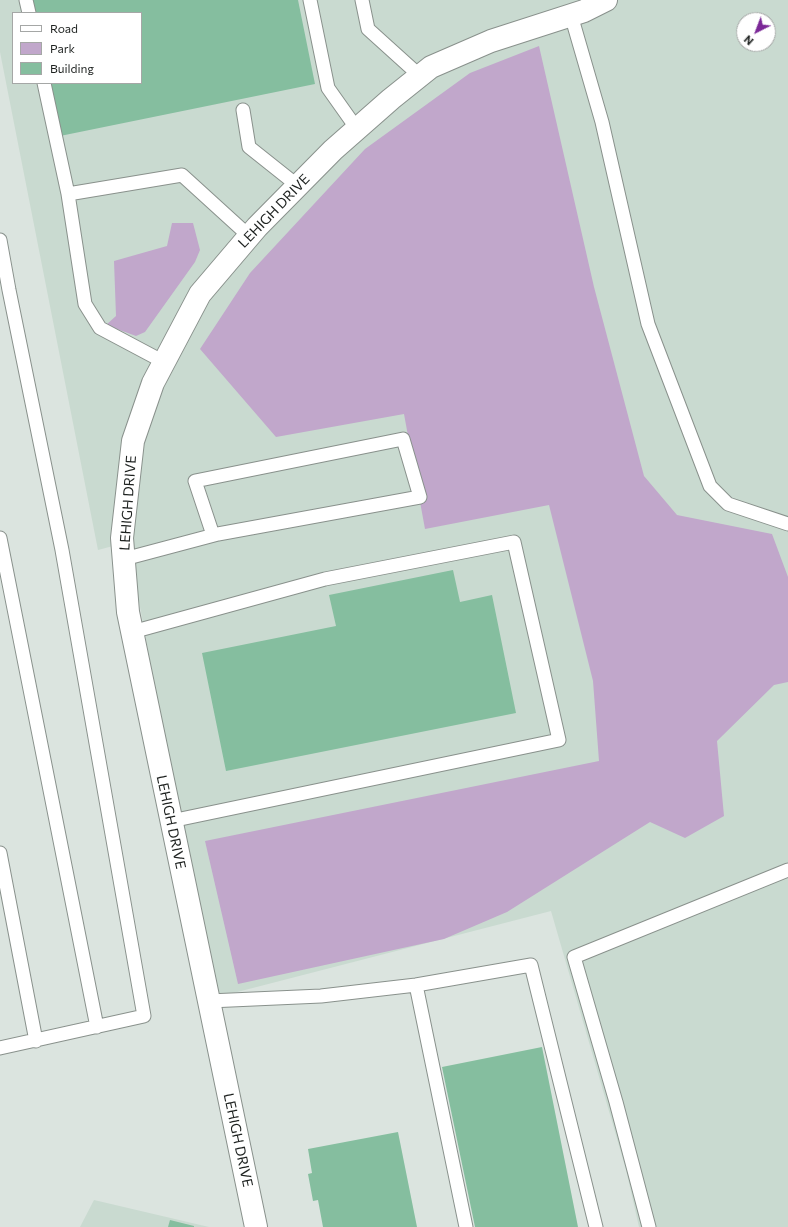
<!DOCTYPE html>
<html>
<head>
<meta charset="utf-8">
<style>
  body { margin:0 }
  #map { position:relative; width:788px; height:1227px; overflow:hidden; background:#dbe4df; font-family:Commissioner,sans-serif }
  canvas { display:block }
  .legend { position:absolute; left:12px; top:12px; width:130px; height:72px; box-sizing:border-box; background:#fff; border:1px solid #a5a7a6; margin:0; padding:5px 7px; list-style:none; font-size:12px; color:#1e2220 }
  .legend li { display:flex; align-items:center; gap:8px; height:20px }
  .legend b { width:20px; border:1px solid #a5a7a6 }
  .north { position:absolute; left:736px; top:12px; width:40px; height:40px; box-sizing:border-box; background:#fff; border:1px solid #a5a7a6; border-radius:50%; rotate:222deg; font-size:11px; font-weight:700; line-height:16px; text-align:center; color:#1e2220 }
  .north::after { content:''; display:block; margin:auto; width:14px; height:18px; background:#7b2897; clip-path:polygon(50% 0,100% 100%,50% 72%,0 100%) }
</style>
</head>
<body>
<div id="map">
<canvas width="788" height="1227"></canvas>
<ul class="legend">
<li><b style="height:5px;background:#fff"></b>Road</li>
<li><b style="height:11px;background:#c1a7cb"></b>Park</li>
<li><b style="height:11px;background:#85be9f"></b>Building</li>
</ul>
<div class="north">N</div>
</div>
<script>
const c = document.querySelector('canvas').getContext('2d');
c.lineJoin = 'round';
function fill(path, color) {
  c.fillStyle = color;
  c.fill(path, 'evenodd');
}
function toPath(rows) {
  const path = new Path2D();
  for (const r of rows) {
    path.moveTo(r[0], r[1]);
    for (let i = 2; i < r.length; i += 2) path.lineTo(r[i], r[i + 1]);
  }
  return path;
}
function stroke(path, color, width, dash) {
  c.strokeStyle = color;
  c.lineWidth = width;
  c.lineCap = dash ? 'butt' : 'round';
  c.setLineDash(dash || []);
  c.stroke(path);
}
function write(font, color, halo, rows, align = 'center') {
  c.font = font + ' Commissioner,sans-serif';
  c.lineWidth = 4;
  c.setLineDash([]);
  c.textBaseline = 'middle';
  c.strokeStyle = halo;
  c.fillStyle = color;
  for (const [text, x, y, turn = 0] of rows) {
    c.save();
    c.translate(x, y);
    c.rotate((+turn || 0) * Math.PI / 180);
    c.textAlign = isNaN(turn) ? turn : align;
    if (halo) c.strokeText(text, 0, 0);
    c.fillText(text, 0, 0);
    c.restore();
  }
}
fill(toPath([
  [0,0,788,0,788,1227,639,1227,626,1170,551,911,214,998,184,845,128,542,98,550,0,52],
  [13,13,141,13,141,83,13,83],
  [744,20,768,20,768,44,744,44],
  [94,1200,209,1227,80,1227]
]), '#c9dad0');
fill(toPath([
  [539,46,594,287,644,476,677,515,772,534,788,577,788,682,774,685,717,741,724,816,685,838,650,822,507,912,444,939,238,984,205,841,599,761,593,681,549,505,425,529,404,414,276,437,200,349,250,273,365,149,470,73],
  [172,223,193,223,200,250,195,262,145,332,136,336,106,325,116,316,114,261,167,246]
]), '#c1a7cb');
fill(toPath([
  [32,0,298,0,315,84,60,136,49,83,141,83,141,13,35,13],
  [453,570,460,602,492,595,516,713,226,771,202,653,336,626,329,595],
  [542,1047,578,1227,475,1227,442,1067],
  [398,1132,417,1227,323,1227,318,1200,313,1201,308,1174,312,1173,308,1149],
  [170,1220,194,1226,194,1227,168,1227]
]), '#85be9f');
const service = toPath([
  [26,0,29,13],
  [310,0,328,88,357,129],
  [362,0,368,29,420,76],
  [571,15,602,122,648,324,710,486,728,504,788,524],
  [44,83,68,194,85,304,100,328,164,362],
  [243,110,249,147,298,186],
  [68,194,182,175,249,236],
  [0,240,9,290,62,550,144,1016,0,1048],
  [0,538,97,1027],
  [124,559,218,534,420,497,403,439,195,481,213,535],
  [132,632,325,579,514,542,559,740,171,821],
  [0,853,36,1041],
  [416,985,466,1227],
  [209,1001,321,996,416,985,531,965,596,1227],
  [649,1227,616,1102,574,957,788,870]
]);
const minor = toPath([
  [256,1227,128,612,122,538,133,441,153,383,200,294,257,227,333,150,391,99,431,67,491,41,584,11,606,0]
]);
stroke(service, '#89918c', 15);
stroke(minor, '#89918c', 24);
stroke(service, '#fff', 13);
stroke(minor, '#fff', 22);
write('14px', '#1e2220', '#fff', [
  ["LEHIGH DRIVE",274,211,-46],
  ["LEHIGH DRIVE",128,503,-86],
  ["LEHIGH DRIVE",171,822,78],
  ["LEHIGH DRIVE",238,1140,78]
]);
</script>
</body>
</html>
